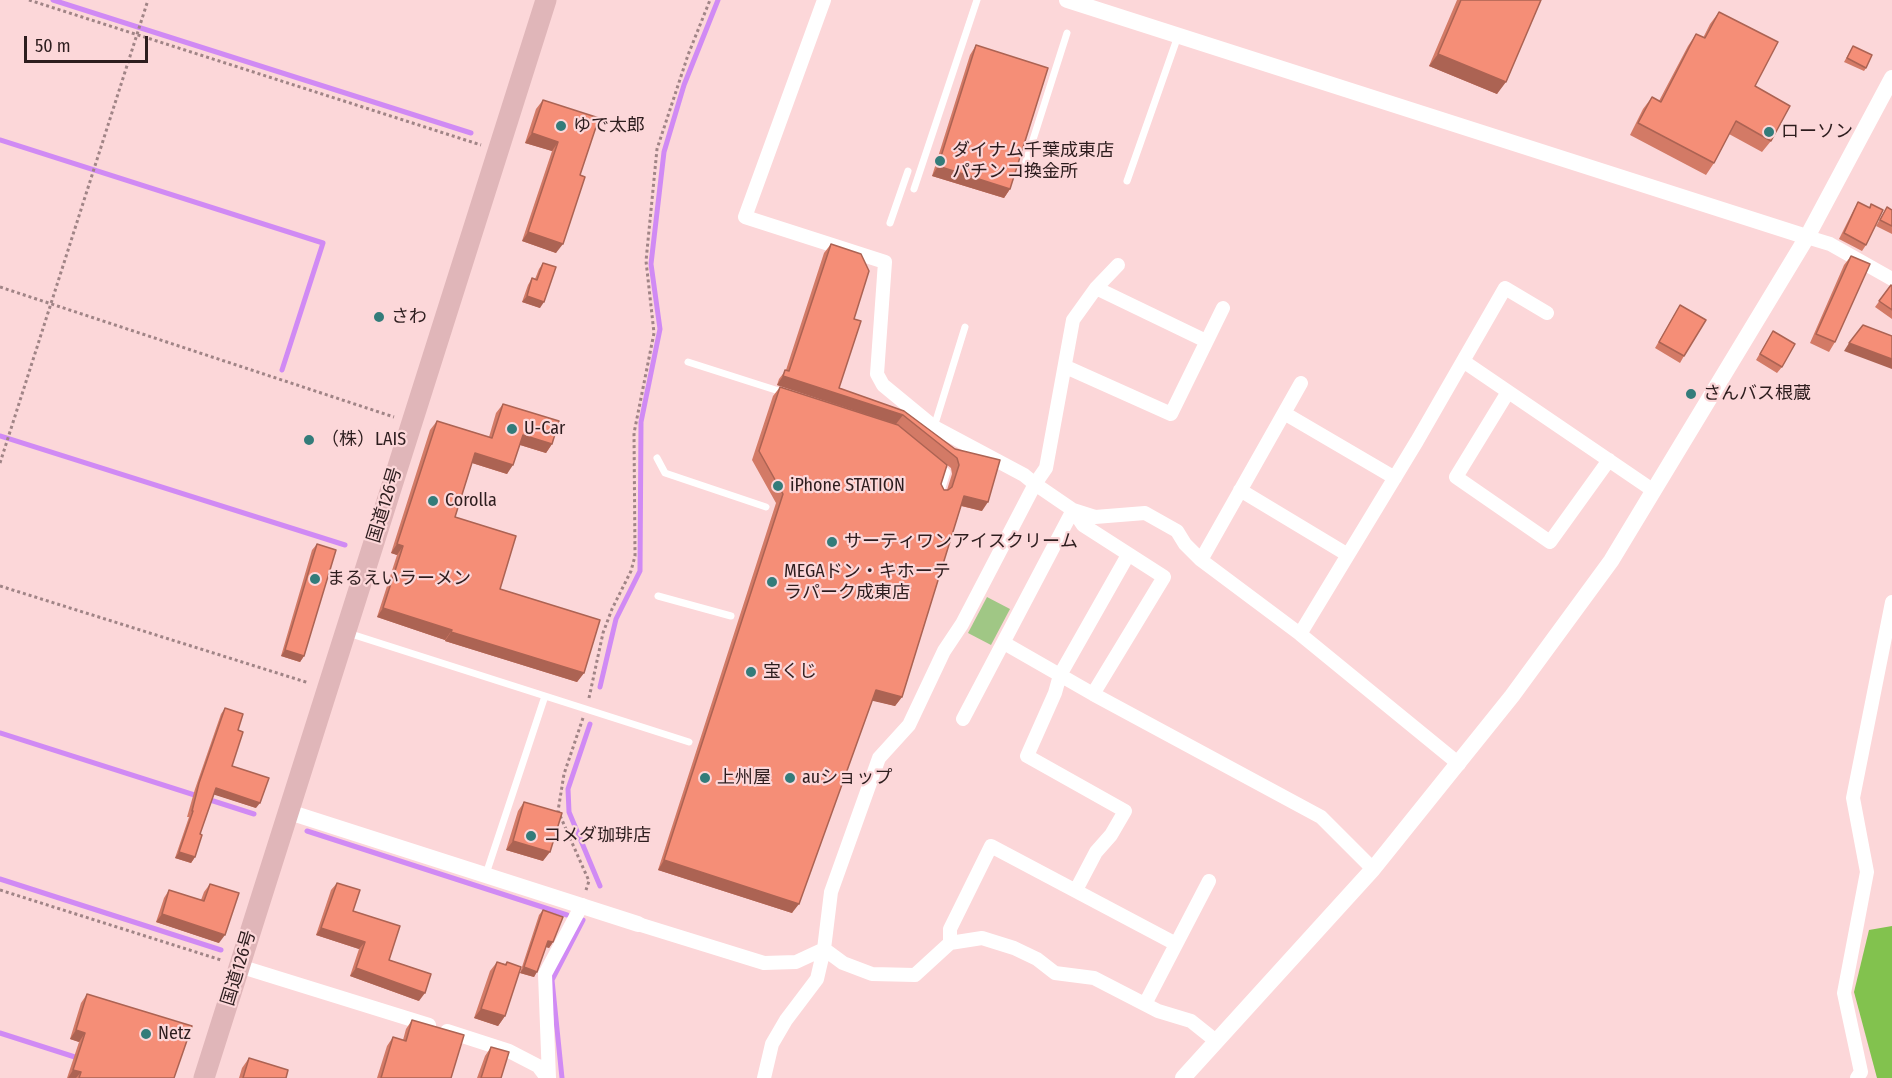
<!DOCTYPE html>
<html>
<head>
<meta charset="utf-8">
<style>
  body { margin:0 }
  #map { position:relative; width:1892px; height:1078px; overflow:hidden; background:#fcd7d9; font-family:"Fira Sans Condensed",sans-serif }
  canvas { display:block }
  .scale { position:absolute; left:24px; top:36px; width:124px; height:27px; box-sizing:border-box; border:3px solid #2d1d1e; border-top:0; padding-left:8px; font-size:18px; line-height:21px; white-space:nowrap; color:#2d1d1e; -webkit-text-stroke:4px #fcd7d9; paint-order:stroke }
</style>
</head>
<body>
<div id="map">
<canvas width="1892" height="1078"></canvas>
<div class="scale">50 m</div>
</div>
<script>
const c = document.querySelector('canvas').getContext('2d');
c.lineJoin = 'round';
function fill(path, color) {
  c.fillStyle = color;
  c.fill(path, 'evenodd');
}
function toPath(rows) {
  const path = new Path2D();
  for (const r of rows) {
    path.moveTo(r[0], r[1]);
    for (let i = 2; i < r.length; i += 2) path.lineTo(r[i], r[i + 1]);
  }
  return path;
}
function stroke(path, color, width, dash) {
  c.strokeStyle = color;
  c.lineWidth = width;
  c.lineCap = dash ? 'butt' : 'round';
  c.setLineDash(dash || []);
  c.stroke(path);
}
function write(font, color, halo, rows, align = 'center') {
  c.font = font + ' "Fira Sans Condensed","Noto Sans JP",sans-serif';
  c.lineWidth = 4.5;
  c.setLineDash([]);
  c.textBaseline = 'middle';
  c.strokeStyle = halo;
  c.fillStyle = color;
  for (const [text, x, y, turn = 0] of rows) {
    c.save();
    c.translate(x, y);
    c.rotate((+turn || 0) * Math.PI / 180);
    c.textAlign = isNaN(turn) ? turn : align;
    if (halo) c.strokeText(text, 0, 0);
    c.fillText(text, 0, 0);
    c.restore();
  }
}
fill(toPath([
  [987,597,1010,609,991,645,968,633]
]), '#a0c785');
fill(toPath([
  [1892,926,1892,1078,1877,1078,1854,992,1869,930]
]), '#82c24e');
stroke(toPath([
  [53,0,471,133],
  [0,140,323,243,282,370],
  [0,436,345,545],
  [600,687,616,619,640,571,641,422,660,329,651,264,664,152,684,85,718,0],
  [590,724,568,789,569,812,600,886],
  [0,733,254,814],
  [307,831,567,915],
  [0,879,221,950],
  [0,1033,78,1058],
  [562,1078,552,980,583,920]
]), '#d08af4', 5);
stroke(toPath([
  [29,0,481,145],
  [0,287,394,417],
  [0,463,148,0],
  [0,586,309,683],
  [589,698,603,633,612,609,631,571,635,556,634,433,654,333,646,261,657,149,688,55,710,0],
  [583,718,564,774,558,811,589,881,586,890],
  [0,890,221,960]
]), '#a08486', 3, [3, 3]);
stroke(toPath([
  [1023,171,1067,33],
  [1127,181,1178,36],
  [914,189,977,0],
  [890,223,908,171],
  [688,362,785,393],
  [934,427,965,327],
  [657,458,665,473,766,507],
  [940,466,947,472,940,494],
  [658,596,731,616],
  [348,633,689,742],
  [486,874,545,696]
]), '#fff', 7);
stroke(toPath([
  [1807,237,1830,244,1892,279],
  [1118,265,1096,288,1073,320,1046,468,1035,484,1073,510,1095,517,1145,513,1177,531,1185,544,1201,560,1300,634,1459,764],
  [1096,288,1206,341],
  [1463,361,1654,491],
  [1066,367,1171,414,1223,308],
  [1508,392,1456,477,1550,542,1609,460],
  [1284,413,1395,478],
  [1240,490,1348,555],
  [1201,560,1301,383],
  [1300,634,1417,441,1505,288,1547,313],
  [1004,643,1093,694,1321,817,1373,869],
  [963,719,1073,510,1083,525,1164,577,1093,694],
  [1076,890,1096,852,1111,835,1125,811,1027,756,1055,693,1060,675,1128,555],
  [638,924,764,963,796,962,824,949],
  [950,943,982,938,1014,948,1037,959,1055,973,1094,978,1158,1011,1191,1021,1216,1041],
  [824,949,843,963,872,974,915,975,950,943,950,929,991,846,1176,944],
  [239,966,429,1025],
  [1145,1004,1209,881],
  [447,1031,509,1051,538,1066,547,1078],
  [549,1078,545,974,582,905],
  [764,1078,772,1044,786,1020,817,979,824,949,831,892,879,758,909,725,944,651,962,624,1035,484,1024,475,934,427,883,385,877,374,885,262,745,217,824,0],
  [1857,1078,1861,1072,1844,993,1867,872,1853,798,1892,602]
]), '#fff', 14);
stroke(toPath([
  [1067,0,1807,237],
  [289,812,638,924],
  [1183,1078,1373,869,1512,696,1611,561,1807,237,1892,78]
]), '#fff', 16);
stroke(toPath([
  [204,1078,546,0]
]), '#e0b6b9', 21);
fill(toPath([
  [1457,0,1541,0,1497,94,1429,66],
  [1719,12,1755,86,1771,141,1762,152,1729,134,1714,163,1706,175,1630,135,1643,109,1652,97,1659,101,1688,46,1696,34,1703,38,1710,24],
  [976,45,1010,189,1004,198,932,176,970,55],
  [1853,46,1866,68,1864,71,1844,62],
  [543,100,580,175,556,253,522,241,552,151,525,143,536,109],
  [1858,202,1869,208,1871,204,1866,245,1862,251,1839,239,1854,209],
  [1887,207,1892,210,1892,234,1876,226],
  [831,244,854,319,839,388,904,411,955,449,982,511,961,506,902,697,895,706,872,700,792,913,658,870,776,503,752,460,773,396,780,387,897,425,777,385,779,379,786,370,824,253],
  [937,457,951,468,952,474,947,490,944,490,941,484],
  [1851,256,1835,342,1829,352,1810,343,1844,265],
  [543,263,540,308,522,302,528,285,532,278,535,279,539,269],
  [1891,285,1892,286,1892,319,1875,307],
  [1680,305,1684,356,1680,363,1655,348],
  [1773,331,1782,367,1777,373,1756,360],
  [503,404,552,444,546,453,520,445,507,474,472,463,455,517,500,589,584,673,577,682,445,641,445,640,377,617,397,555,391,553,430,430,437,421,489,437,496,413],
  [317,544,304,656,300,662,281,656,312,550],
  [225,708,238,730,232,766,256,808,214,794,200,834,195,857,191,863,175,858,189,817,187,817,195,789,221,714],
  [524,802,543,861,506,850,518,811],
  [337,883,353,911,419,1001,350,976,359,949,316,935,331,890],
  [210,884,219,943,156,922,164,898,169,890,201,900,204,892],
  [543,910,553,942,549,948,546,947,534,977,520,973,539,915],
  [497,962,505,964,507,962,505,1016,498,1026,474,1018,490,971],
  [87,994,174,1078,67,1078,79,1042,70,1039,81,1003],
  [412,1020,451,1078,377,1078,387,1046,393,1037,403,1040,406,1029],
  [491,1047,501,1078,477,1078,485,1056],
  [249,1058,286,1078,239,1078,242,1068]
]), '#d37a66');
fill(toPath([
  [1438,54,1506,82,1497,94,1429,66],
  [532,133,558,142,552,151,525,143],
  [938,166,1010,189,1004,198,932,176],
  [528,232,563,244,556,253,522,241],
  [527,296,544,302,540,308,522,302],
  [1849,343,1892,359,1892,369,1844,351],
  [783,376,903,415,896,424,777,385],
  [523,435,552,444,546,453,517,444],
  [475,453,513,465,507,474,469,462],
  [964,496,988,502,982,511,958,505],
  [397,544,403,546,397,555,391,553],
  [383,608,452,630,445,640,377,617],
  [451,632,584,673,577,682,445,641],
  [285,650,304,656,300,662,281,656],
  [876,690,902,697,895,706,869,700],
  [216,788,260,803,256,808,212,794],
  [513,841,550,852,543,861,506,850],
  [179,852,195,857,191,863,175,858],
  [664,860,799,904,792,913,658,870],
  [162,914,225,935,219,943,156,922],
  [321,928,365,942,359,949,316,935],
  [548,941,553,942,549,948,544,946],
  [524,967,537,972,534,977,520,973],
  [356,968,425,993,419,1001,350,976],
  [481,1009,505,1016,498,1026,474,1018],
  [76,1030,85,1033,79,1042,70,1039],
  [73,1070,81,1072,76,1078,68,1078]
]), '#ac6353');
const building = toPath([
  [1461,0,1541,0,1506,82,1438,54,1461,0],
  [1719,12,1778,42,1755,86,1790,106,1771,141,1736,121,1714,163,1638,123,1652,97,1661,102,1696,34,1705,38,1719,12],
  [976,45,1048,68,1010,189,938,166,976,45],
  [1853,46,1872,55,1866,68,1847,58,1853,46],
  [543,100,599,118,580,175,585,177,563,244,528,232,558,142,532,133,543,100],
  [1858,202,1870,208,1871,204,1883,210,1866,245,1844,233,1858,202],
  [1887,207,1892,210,1892,226,1880,220,1887,207],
  [831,244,861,254,869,271,854,319,861,321,839,388,904,411,955,449,1000,460,988,502,964,496,902,697,876,690,799,904,664,860,783,494,759,451,780,387,898,425,947,465,941,484,944,490,948,490,952,487,959,465,957,458,903,415,783,376,785,370,789,371,831,244],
  [1851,256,1870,264,1835,342,1816,334,1851,256],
  [543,263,556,267,544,302,527,296,532,278,537,280,543,263],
  [1891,285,1892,286,1892,310,1879,301,1891,285],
  [1680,305,1706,320,1684,356,1659,342,1680,305],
  [1863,325,1892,336,1892,359,1849,343,1863,325],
  [1773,331,1795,344,1782,367,1760,354,1773,331],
  [503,404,559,421,552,444,523,435,513,465,475,453,455,517,516,536,500,589,600,620,584,673,451,632,452,630,383,608,403,546,397,544,437,421,492,438,503,404],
  [317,544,336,550,304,656,285,650,317,544],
  [225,708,243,714,238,730,243,732,232,766,269,778,260,803,216,788,200,834,202,835,195,857,179,852,193,811,192,811,199,783,225,708],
  [524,802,562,813,550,852,513,841,524,802],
  [337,883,360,890,353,911,400,926,389,960,431,974,425,993,356,968,365,942,321,928,337,883],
  [210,884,239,893,225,935,162,914,169,890,204,901,210,884],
  [543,910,563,917,553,942,548,941,537,972,524,967,543,910],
  [497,962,506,965,507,962,521,967,505,1016,481,1009,497,962],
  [87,994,192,1026,174,1078,79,1078,81,1072,73,1070,85,1033,76,1030,87,994],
  [412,1020,464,1035,451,1078,381,1078,393,1037,406,1041,412,1020],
  [491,1047,509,1052,501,1078,481,1078,491,1047],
  [249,1058,288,1070,286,1078,243,1078,249,1058]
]);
fill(building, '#f58e77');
stroke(building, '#ac6353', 1.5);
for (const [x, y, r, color] of [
  [561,126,6,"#337c7a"],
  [1769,132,6,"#337c7a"],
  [940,161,6,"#337c7a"],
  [379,317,6,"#337c7a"],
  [1691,394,6,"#337c7a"],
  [512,429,6,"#337c7a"],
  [309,440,6,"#337c7a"],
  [778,486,6,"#337c7a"],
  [433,501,6,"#337c7a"],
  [832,542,6,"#337c7a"],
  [315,579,6,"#337c7a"],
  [772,582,6,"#337c7a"],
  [751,672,6,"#337c7a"],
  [705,778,6,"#337c7a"],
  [790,778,6,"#337c7a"],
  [531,836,6,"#337c7a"],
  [146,1034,6,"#337c7a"]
]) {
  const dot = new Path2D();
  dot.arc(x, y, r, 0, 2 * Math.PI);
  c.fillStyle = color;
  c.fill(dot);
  stroke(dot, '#fcd7d9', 2);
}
write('18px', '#2d1d1e', '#fcd7d9', [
  ["ゆで太郎",573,126],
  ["ローソン",1781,132],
  ["ダイナム千葉成東店",952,151],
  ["パチンコ換金所",952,172],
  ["さわ",391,317],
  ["さんバス根蔵",1703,394],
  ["U-Car",524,429],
  ["（株）LAIS",321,440],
  ["iPhone STATION",790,486],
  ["Corolla",445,501],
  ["サーティワンアイスクリーム",844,542],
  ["MEGAドン・キホーテ",784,572],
  ["ラパーク成東店",784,593],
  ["まるえいラーメン",327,579],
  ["宝くじ",763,672],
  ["上州屋",717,778],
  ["auショップ",802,778],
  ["コメダ珈琲店",543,836],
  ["Netz",158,1034]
], 'left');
write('18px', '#2d1d1e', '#fcd7d9', [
  ["国道126号",385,505,-73],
  ["国道126号",239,968,-73]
]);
</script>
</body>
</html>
